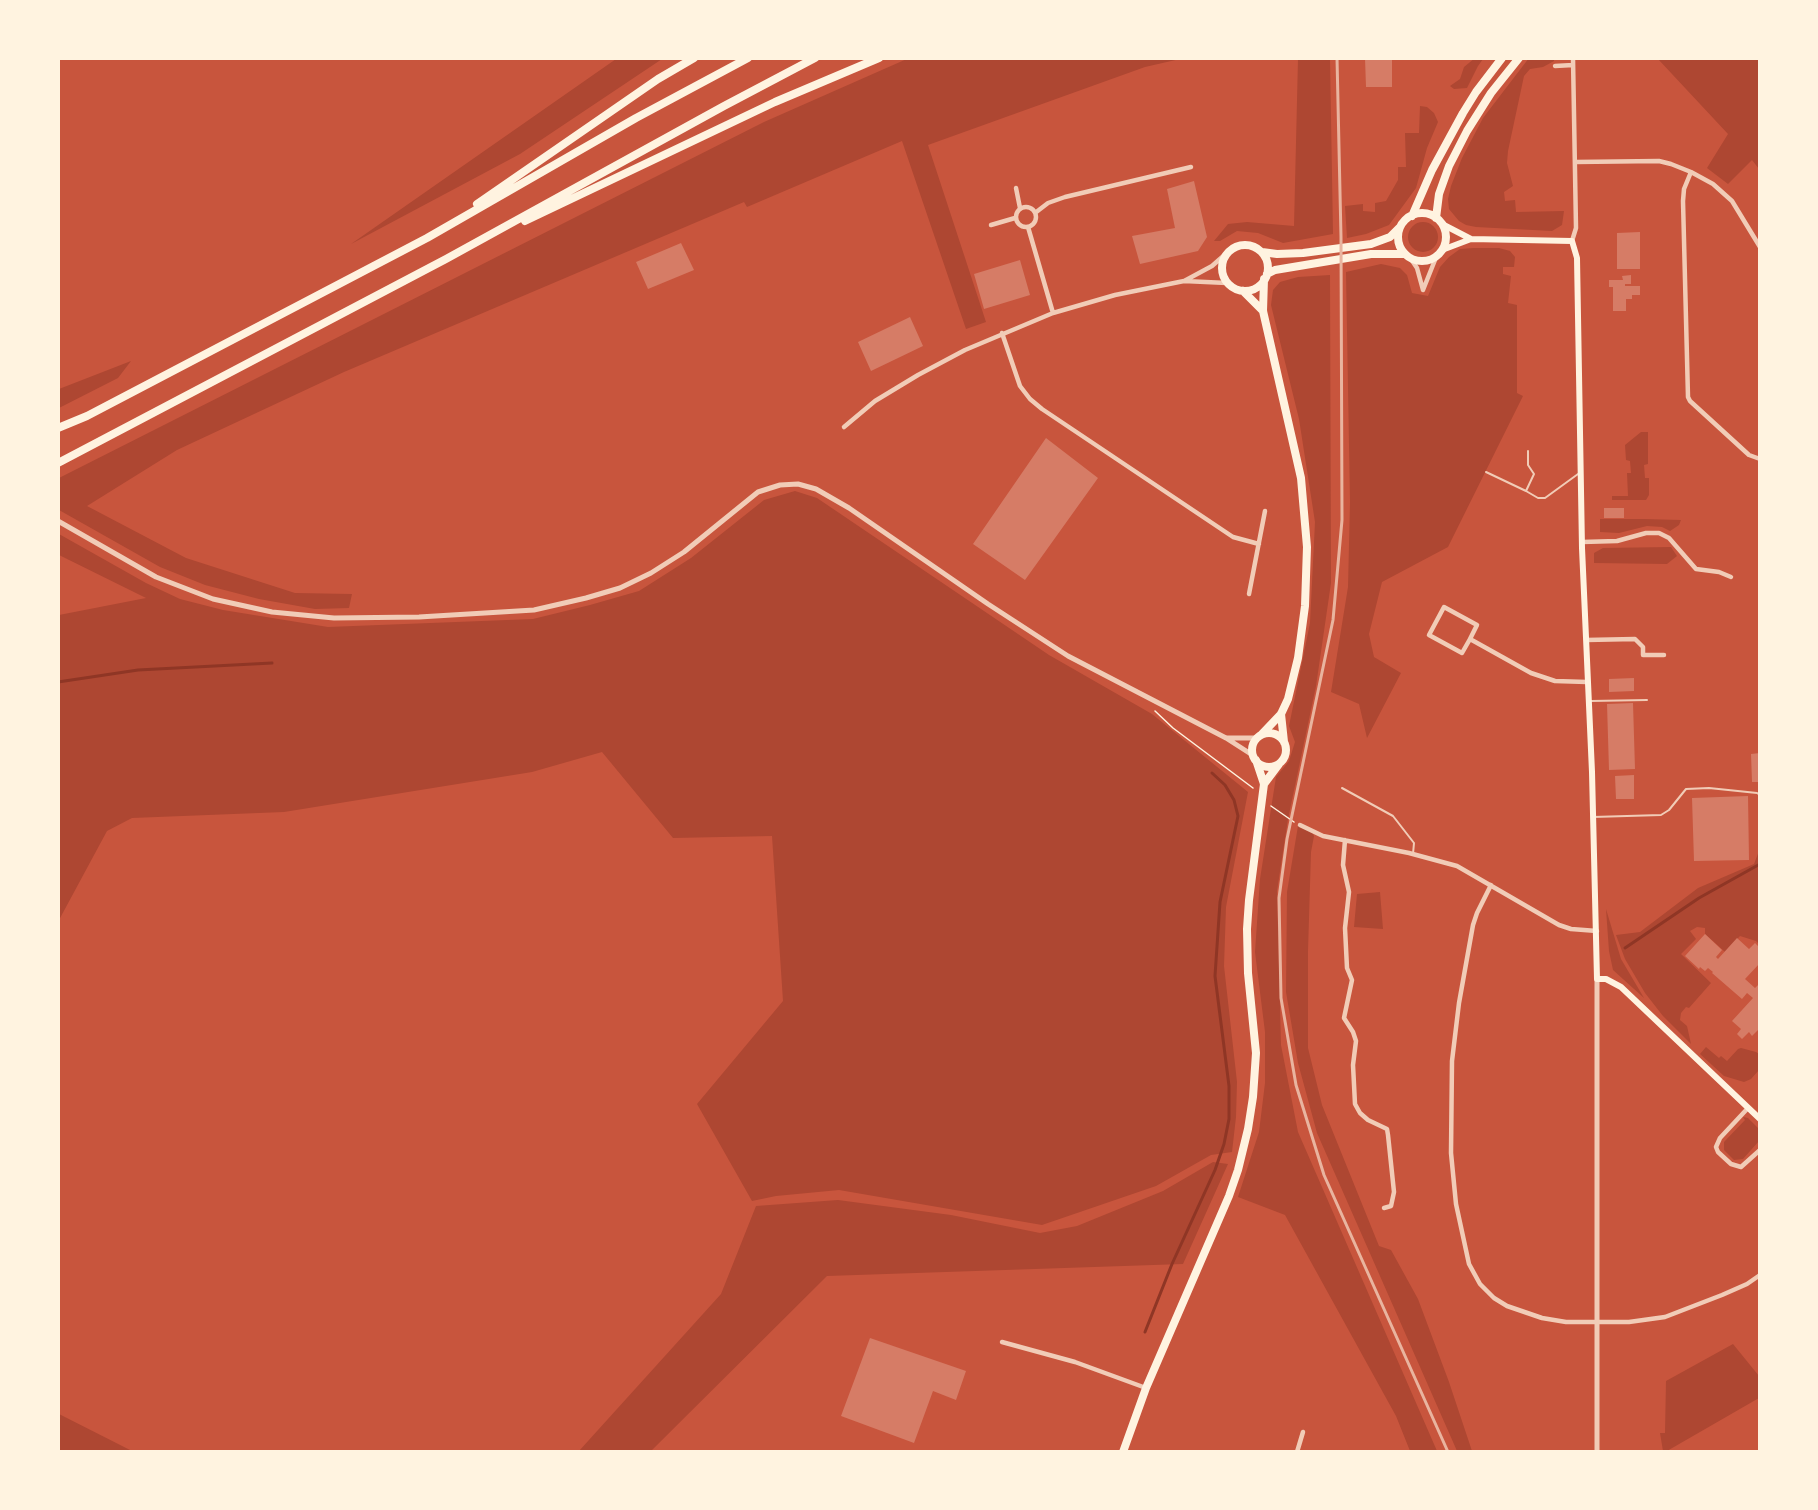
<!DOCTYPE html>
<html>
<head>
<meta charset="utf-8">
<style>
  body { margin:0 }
  #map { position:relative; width:1818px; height:1510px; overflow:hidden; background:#c8553d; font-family:"PT Sans",sans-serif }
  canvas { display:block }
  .frame { position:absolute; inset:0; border:60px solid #fff3e0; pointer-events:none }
</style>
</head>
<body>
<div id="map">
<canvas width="1818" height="1510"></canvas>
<div class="frame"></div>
</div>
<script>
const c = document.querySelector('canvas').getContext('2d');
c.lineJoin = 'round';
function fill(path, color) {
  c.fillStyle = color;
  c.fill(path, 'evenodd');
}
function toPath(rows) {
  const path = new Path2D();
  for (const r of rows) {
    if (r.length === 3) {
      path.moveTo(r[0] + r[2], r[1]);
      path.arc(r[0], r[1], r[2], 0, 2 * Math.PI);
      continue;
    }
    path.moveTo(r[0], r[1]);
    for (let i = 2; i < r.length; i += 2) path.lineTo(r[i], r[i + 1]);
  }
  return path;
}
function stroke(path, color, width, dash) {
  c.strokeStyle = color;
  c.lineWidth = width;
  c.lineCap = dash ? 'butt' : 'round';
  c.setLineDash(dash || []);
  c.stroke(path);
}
fill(toPath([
  [909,58,1180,59,1145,67,928,145,986,322,966,329,902,141,747,207,744,202,344,372,177,450,87,506,186,558,295,593,352,594,349,608,315,609,259,599,205,585,160,567,59,510,59,478,764,122],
  [1475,58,1483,59,1478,66,1467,88,1454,89,1450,86,1460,79,1464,67],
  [1529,58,1554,59,1554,61,1543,67,1530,69,1524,76,1508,151,1507,163,1513,186,1504,192,1505,201,1515,200,1516,212,1564,211,1562,225,1552,231,1476,227,1466,225,1459,221,1449,209,1448,199,1451,186,1462,158,1483,118],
  [616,59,662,59,520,154,351,244],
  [1298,59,1330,59,1333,234,1283,243,1258,233,1237,231,1220,241,1214,241,1228,224,1247,222,1294,226],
  [1658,59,1759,59,1759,169,1752,160,1728,184,1707,168,1728,134],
  [1420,106,1427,107,1434,113,1438,122,1427,148,1416,188,1389,225,1366,234,1347,238,1345,206,1363,204,1363,211,1375,212,1375,203,1386,201,1398,180,1398,167,1406,167,1405,133,1419,133],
  [1423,237,15],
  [1474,248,1499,248,1510,251,1515,257,1514,267,1503,267,1503,274,1511,276,1508,303,1517,305,1517,393,1523,396,1448,547,1382,582,1369,634,1374,657,1401,673,1367,738,1359,704,1331,692,1348,587,1350,502,1346,272,1381,264,1400,268,1407,275,1412,293,1428,296,1440,267,1449,257,1460,249],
  [1330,275,1331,583,1316,686,1288,819,1277,891,1281,1045,1298,1132,1437,1451,1410,1451,1396,1416,1285,1215,1238,1197,1259,1132,1265,1083,1265,1032,1255,952,1260,879,1276,777,1289,761,1295,742,1289,726,1310,623,1315,522,1299,419,1271,305,1273,290,1280,282,1298,277],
  [131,361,118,378,59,408,59,389],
  [1641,432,1648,432,1648,464,1644,465,1645,478,1649,478,1649,495,1646,500,1612,500,1612,496,1628,496,1627,473,1631,473,1630,461,1626,460,1625,445],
  [795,491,817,498,1049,655,1152,714,1248,792,1226,907,1224,966,1237,1082,1236,1117,1232,1152,1211,1155,1156,1186,1042,1225,839,1190,776,1196,752,1201,697,1104,783,1001,772,836,673,838,602,752,532,772,284,812,132,818,107,831,59,920,59,615,146,598,59,555,59,534,146,583,180,599,223,610,328,627,533,619,590,605,639,591,691,558,764,500],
  [1600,519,1644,519,1681,520,1679,525,1670,531,1662,527,1647,526,1619,533,1600,532],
  [1671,547,1677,556,1667,564,1594,563,1594,553,1603,548],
  [1298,826,1312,832,1314,836,1311,852,1308,951,1308,1048,1322,1105,1379,1246,1391,1250,1418,1299,1449,1382,1472,1451,1457,1451,1317,1133,1298,1063,1286,992,1287,892],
  [1759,851,1759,944,1756,941,1740,936,1725,952,1705,934,1705,928,1697,927,1690,931,1696,939,1681,954,1711,983,1689,1008,1686,1007,1681,1013,1680,1020,1687,1026,1691,1044,1663,1016,1645,993,1625,959,1616,935,1640,932,1698,888,1754,864],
  [1380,892,1383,929,1354,927,1357,894],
  [1606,909,1621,959,1644,998,1613,970,1609,951],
  [1706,1047,1719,1058,1721,1056,1727,1061,1738,1049,1741,1048,1756,1052,1759,1054,1759,1070,1751,1079,1744,1082,1724,1076,1700,1054],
  [1743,1117,1748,1118,1759,1129,1759,1141,1743,1159,1734,1160,1724,1150,1724,1142,1745,1120],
  [1213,1162,1228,1164,1183,1264,827,1276,651,1451,579,1451,721,1294,756,1206,838,1200,951,1215,1040,1233,1077,1226,1163,1191],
  [1733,1344,1759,1376,1759,1398,1667,1451,1663,1451,1660,1433,1665,1433,1666,1381],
  [59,1414,132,1451,59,1451]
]), '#ae4732');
stroke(toPath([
  [58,682,138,670,272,663],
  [1625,948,1699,898,1760,864],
  [1145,1332,1172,1264,1215,1170,1224,1144,1229,1119,1229,1086,1215,976,1220,902,1238,816,1234,800,1225,785,1212,773]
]), '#8f3625', 3);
fill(toPath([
  [1365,58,1392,58,1392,87,1366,87],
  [1194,181,1207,237,1198,251,1140,264,1132,236,1175,228,1167,189],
  [1640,232,1640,269,1617,269,1617,233],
  [681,243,694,270,648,289,636,262],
  [1020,260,1030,295,984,309,974,274],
  [1631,275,1631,284,1625,284,1625,286,1640,286,1640,295,1632,295,1632,299,1626,299,1626,311,1613,311,1613,287,1609,287,1609,280,1623,280,1622,276],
  [910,317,923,346,871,371,858,342],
  [1046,438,1098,478,1025,580,973,544],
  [1604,508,1624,508,1624,518,1604,518],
  [1634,678,1634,691,1609,692,1609,679],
  [1633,703,1635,769,1609,770,1607,704],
  [1760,753,1760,782,1752,782,1751,754],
  [1634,775,1634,799,1616,799,1615,776],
  [1748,796,1749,860,1694,861,1692,798],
  [1705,934,1722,950,1716,957,1718,959,1737,938,1749,949,1755,943,1760,948,1760,963,1745,979,1755,988,1760,983,1760,1028,1752,1036,1749,1032,1742,1039,1737,1034,1741,1029,1732,1021,1753,998,1747,993,1742,999,1712,973,1713,972,1708,968,1705,971,1700,967,1699,969,1685,956],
  [870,1338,966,1371,956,1400,933,1391,914,1443,841,1416]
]), '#d67c66');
stroke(toPath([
  [1155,711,1173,728,1253,788],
  [1271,806,1294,822]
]), '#fff3e0', 1.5);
stroke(toPath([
  [1528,451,1528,465,1534,474,1526,491,1538,498,1545,498,1578,474],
  [1486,472,1526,491],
  [1591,701,1647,700],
  [1342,788,1393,816,1414,843,1413,854],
  [1593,817,1661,815,1669,810,1686,789,1709,788,1757,793,1760,795]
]), '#f1ccb7', 2);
stroke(toPath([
  [1555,66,1573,65],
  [1575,162,1659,161,1671,164,1691,172,1713,184,1732,201,1760,247],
  [1691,172,1684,189,1683,201,1688,397,1690,401,1749,455,1760,459],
  [1016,188,1020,208],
  [1026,217,10],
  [1035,213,1048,203,1065,197,1191,167],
  [991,225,1015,218],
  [1028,227,1053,313],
  [1572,241,1576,228,1573,58],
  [1411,259,1417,268,1423,290],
  [1186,280,1212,266,1229,251],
  [1423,290,1437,255],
  [1002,333,1020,386,1030,399,1042,409,1233,537,1259,544],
  [844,427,875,401,918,375,965,350,1053,313,1115,295,1184,281,1227,283],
  [1582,542,1617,541,1646,533,1659,533,1669,538,1696,569,1719,572,1731,577],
  [1249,594,1265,511],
  [1470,639,1462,653,1429,635,1444,607,1477,625,1470,639,1531,673,1555,681,1587,682],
  [1586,640,1635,639,1643,647,1643,655,1664,655],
  [1300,825,1323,836,1409,853,1457,866,1559,925,1571,929,1597,931],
  [1345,840,1343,865,1349,892,1345,928,1347,968,1352,980,1344,1018,1353,1032,1356,1041,1353,1065,1355,1104,1360,1113,1368,1120,1387,1129,1388,1135,1394,1192,1391,1206,1384,1208],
  [1491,885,1477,913,1473,925,1459,1003,1452,1061,1451,1153,1456,1204,1469,1264,1480,1284,1494,1298,1507,1306,1542,1318,1566,1322,1629,1322,1665,1317,1722,1295,1747,1284,1760,1275],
  [1748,1108,1720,1138,1716,1147,1718,1152,1731,1164,1741,1167,1760,1150],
  [1002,1342,1075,1362,1146,1388],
  [1297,1452,1303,1432]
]), '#f1ccb7', 4.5);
stroke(toPath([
  [58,521,156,577,213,599,272,612,334,618,419,617,534,610,586,598,620,588,651,573,684,552,758,492,780,485,798,484,816,489,849,508,988,604,1068,656,1226,738,1254,756],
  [1227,738,1257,738],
  [1597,1452,1597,979]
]), '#f1ccb7', 5);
stroke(toPath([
  [1442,224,1471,239],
  [1442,250,1471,239,1572,241,1577,258,1582,548,1592,772,1597,979,1606,979,1621,987,1760,1119]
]), '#fff3e0', 6);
stroke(toPath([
  [1422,237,24],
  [1412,216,1432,170,1463,113,1476,92,1502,58],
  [1436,218,1439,194,1449,166,1467,131,1491,93,1519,58],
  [1245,268,23],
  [1262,252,1277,254,1303,253,1371,244,1390,237,1399,228],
  [1267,274,1275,270,1371,254,1405,254],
  [1243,291,1263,311],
  [1281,714,1284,742],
  [1269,750,17],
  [1261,735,1281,714,1288,699,1298,658,1305,606,1307,547,1301,478,1263,311,1264,279],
  [1264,784,1279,764],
  [1123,1452,1146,1388,1229,1196,1238,1170,1248,1129,1253,1097,1256,1053,1248,973,1247,929,1249,900,1264,784,1256,760]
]), '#fff3e0', 8);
stroke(toPath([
  [477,204,658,79,694,58],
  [525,221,775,102,879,58],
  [58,428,87,416,427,238,636,118,748,58],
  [58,463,446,259,724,106,815,58]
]), '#fff3e0', 8);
stroke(toPath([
  [1337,58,1341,237,1342,520,1333,620,1287,839,1279,898,1281,998,1296,1085,1324,1175,1448,1452]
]), '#e9b49f', 3);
</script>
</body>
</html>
